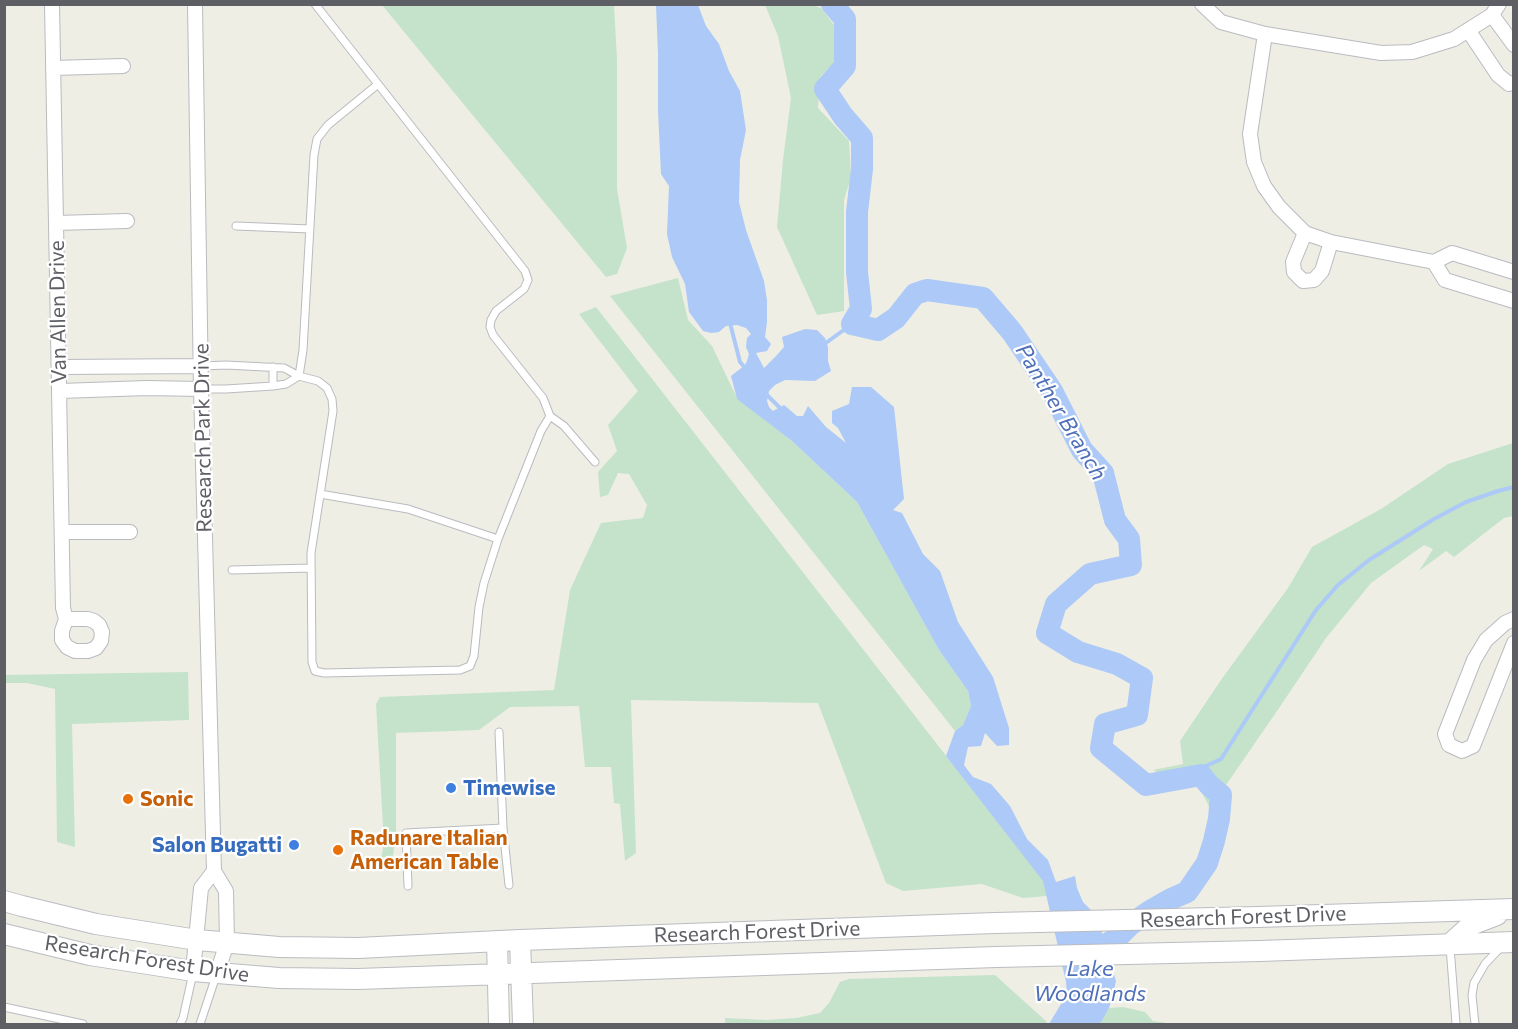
<!DOCTYPE html>
<html>
<head>
<meta charset="utf-8">
<style>
  body { margin:0 }
  #map { position:relative; width:1518px; height:1029px; overflow:hidden; background:#eeeee5; font-family:Commissioner,sans-serif }
  canvas { display:block }
  .frame { position:absolute; inset:0; border:6px solid #5d5f64; pointer-events:none }
</style>
</head>
<body>
<div id="map">
<canvas width="1518" height="1029"></canvas>
<div class="frame"></div>
</div>
<script>
const c = document.querySelector('canvas').getContext('2d');
c.lineJoin = 'round';
function fill(path, color) {
  c.fillStyle = color;
  c.fill(path, 'evenodd');
}
function toPath(rows) {
  const path = new Path2D();
  for (const r of rows) {
    path.moveTo(r[0], r[1]);
    for (let i = 2; i < r.length; i += 2) path.lineTo(r[i], r[i + 1]);
  }
  return path;
}
function stroke(path, color, width, dash) {
  c.strokeStyle = color;
  c.lineWidth = width;
  c.lineCap = dash ? 'butt' : 'round';
  c.setLineDash(dash || []);
  c.stroke(path);
}
function write(font, color, halo, rows, align = 'center') {
  c.font = font + ' Commissioner,sans-serif';
  c.lineWidth = 4.5;
  c.setLineDash([]);
  c.textBaseline = 'middle';
  c.strokeStyle = halo;
  c.fillStyle = color;
  for (const [text, x, y, turn = 0] of rows) {
    c.save();
    c.translate(x, y);
    c.rotate((+turn || 0) * Math.PI / 180);
    c.textAlign = isNaN(turn) ? turn : align;
    if (halo) c.strokeText(text, 0, 0);
    c.fillText(text, 0, 0);
    c.restore();
  }
}
fill(toPath([
  [382,5,614,5,617,59,617,189,627,248,617,274,606,277],
  [765,5,812,5,821,8,840,33,837,60,820,77,818,108,849,141,851,177,844,200,844,311,817,315,777,227,783,160,791,98,778,36],
  [678,278,688,320,712,346,737,398,792,441,857,502,939,650,968,691,971,706,963,725,955,731,610,296],
  [596,307,1043,880,1047,896,1023,898,982,884,903,891,886,883,818,703,631,700,636,853,625,861,620,804,614,803,611,767,585,767,579,706,510,707,479,730,396,733,396,835,391,868,379,871,384,843,376,704,380,697,554,690,570,590,601,523,643,518,647,505,629,474,618,473,608,495,600,497,598,472,617,451,608,425,638,391,579,314],
  [1513,443,1513,516,1504,518,1454,557,1446,551,1419,571,1433,549,1424,545,1371,583,1326,638,1275,714,1226,785,1222,816,1214,816,1197,783,1162,785,1165,776,1153,770,1183,764,1180,741,1221,680,1288,588,1312,547,1381,509,1448,464],
  [188,672,189,720,72,724,75,847,57,842,55,689,27,683,5,683,5,675],
  [995,975,1047,1022,1046,1024,725,1024,725,1018,767,1020,796,1018,820,1013,829,1003,840,982,849,979],
  [1123,1007,1145,1012,1153,1021,1166,1023,1167,1024,1099,1024,1102,1021,1109,1008]
]), '#c4e3ca');
fill(toPath([
  [656,5,698,5,706,26,719,44,729,71,740,91,746,130,740,160,739,202,746,230,764,281,767,300,767,322,765,337,771,344,767,351,756,353,764,368,777,355,784,347,782,337,805,329,817,330,825,338,828,347,828,361,831,371,815,381,785,380,775,385,769,391,767,401,769,407,773,411,784,405,797,416,803,416,808,406,826,427,846,443,838,428,832,423,832,411,849,404,852,387,871,387,894,407,904,499,893,510,902,513,923,554,940,571,958,622,993,677,1009,728,1009,745,997,746,985,733,981,746,968,747,964,765,973,777,991,784,1010,806,1027,839,1048,860,1056,882,1075,876,1077,888,1083,902,1097,916,1116,981,1113,995,1109,1008,1102,1021,1099,1024,1049,1024,1067,994,1066,982,1043,881,946,756,955,731,963,725,971,706,968,691,939,650,857,502,792,441,737,399,731,376,745,365,747,361,749,354,746,347,747,338,751,334,746,328,737,325,726,326,719,332,711,333,703,331,689,312,685,284,672,257,667,234,669,186,661,174,658,111,658,54]
]), '#acc9f7');
stroke(toPath([
  [730,323,740,362,746,369],
  [823,345,852,324],
  [766,394,782,410],
  [1201,775,1206,766,1221,759,1316,610,1338,585,1369,560,1434,519,1466,502,1498,491,1514,487]
]), '#acc9f7', 4);
stroke(toPath([
  [832,4,845,19,845,66,825,89,843,116,862,138,862,169,857,212,857,272,861,309,852,324,878,330,896,318,915,294,927,290,983,298,1012,332,1052,391,1082,450,1103,473,1115,520,1129,539,1131,565,1090,574,1056,604,1047,633,1078,652,1117,664,1142,678,1137,715,1105,724,1101,748,1146,785,1201,775,1209,785,1221,795,1219,819,1214,841,1207,863,1196,879,1187,892,1171,899,1150,911,1130,925,1116,939,1105,945,1079,997,1068,1024]
]), '#acc9f7', 22);
const lane = toPath([
  [236,226,310,229],
  [202,366,226,365,284,368,299,376,318,381,327,388,332,399,333,411,311,553,312,662,315,671,324,673,460,670,470,666,474,656,479,607,484,583,498,539,541,431,550,416,543,398,493,335,490,327,491,320,496,311,524,289,528,280,525,271,315,4],
  [273,367,273,386],
  [201,389,226,389,273,386,286,384,299,376,303,350,314,155,317,139,328,125,377,85],
  [550,416,564,426,595,462],
  [320,494,408,509,498,539],
  [232,570,311,568],
  [499,732,503,828,509,885],
  [408,886,406,833,503,828],
  [1450,947,1456,1024],
  [4,1007,83,1024],
  [180,1024,183,1018,193,973],
  [200,1024,216,976],
  [1475,1024,1472,995,1474,983,1485,964,1501,947]
]);
const street = toPath([
  [52,4,63,608,66,619,62,631,62,640,67,647,75,651,88,651,96,648,101,641,102,632,99,625,94,621,88,619,66,619],
  [195,4,201,389,214,871,226,891,227,943,217,973],
  [1202,4,1221,22,1265,34,1381,53,1412,52,1454,39,1492,15,1499,4],
  [1492,15,1514,45],
  [1468,30,1498,75,1509,84,1514,83],
  [1265,34,1250,134,1254,162,1264,186,1279,207,1305,233,1331,242,1434,262,1452,253,1514,272],
  [53,68,123,66],
  [56,223,127,221],
  [1305,233,1293,262,1294,272,1303,281,1314,280,1322,271,1331,242],
  [1434,262,1445,280,1514,301],
  [59,367,202,366],
  [60,391,147,388,201,389],
  [62,532,130,532],
  [1514,619,1505,623,1486,640,1474,660,1445,734,1449,745,1462,751,1473,746,1514,643],
  [193,971,201,888,214,871]
]);
const secondary = toPath([
  [4,901,22,906,96,924,197,940,279,947,358,948,520,940,995,923,1258,917,1514,909],
  [4,934,90,955,193,971,279,978,358,979,996,957,1260,951,1514,942],
  [520,940,523,1024],
  [497,941,499,1024],
  [1449,945,1471,925,1497,915]
]);
stroke(lane, '#babbc0', 9);
stroke(street, '#babbc0', 16);
stroke(secondary, '#babcc2', 22);
stroke(lane, '#fff', 7);
stroke(street, '#fff', 14);
stroke(secondary, '#fff', 20);
for (const [x, y, r, color] of [
  [451,788,6,"#3f7fe0"],
  [128,799,6,"#e8710a"],
  [294,845,6,"#3f7fe0"],
  [338,850,6,"#e8710a"]
]) {
  const dot = new Path2D();
  dot.arc(x, y, r, 0, 2 * Math.PI);
  c.fillStyle = color;
  c.fill(dot);
  stroke(dot, '#fff', 2);
}
write('21px', '#5d5f64', '#fff', [
  ["Van Allen Drive",58,312,-91],
  ["Research Park Drive",203,438,-91],
  ["Research Forest Drive",1243,917,-2],
  ["Research Forest Drive",757,932,-2],
  ["Research Forest Drive",147,959,9]
]);
write('bold 21px', '#366cbe', '#fff', [
  ["Timewise",463,788],
  ["Salon Bugatti",282,845,"right"]
], 'left');
write('bold 21px', '#c56008', '#fff', [
  ["Sonic",140,799],
  ["Radunare Italian",350,838],
  ["American Table",350,862]
], 'left');
write('italic 22px', '#5070b9', '#fff', [
  ["Panther Branch",1061,412,59],
  ["Lake",1090,969],
  ["Woodlands",1090,994]
]);
</script>
</body>
</html>
